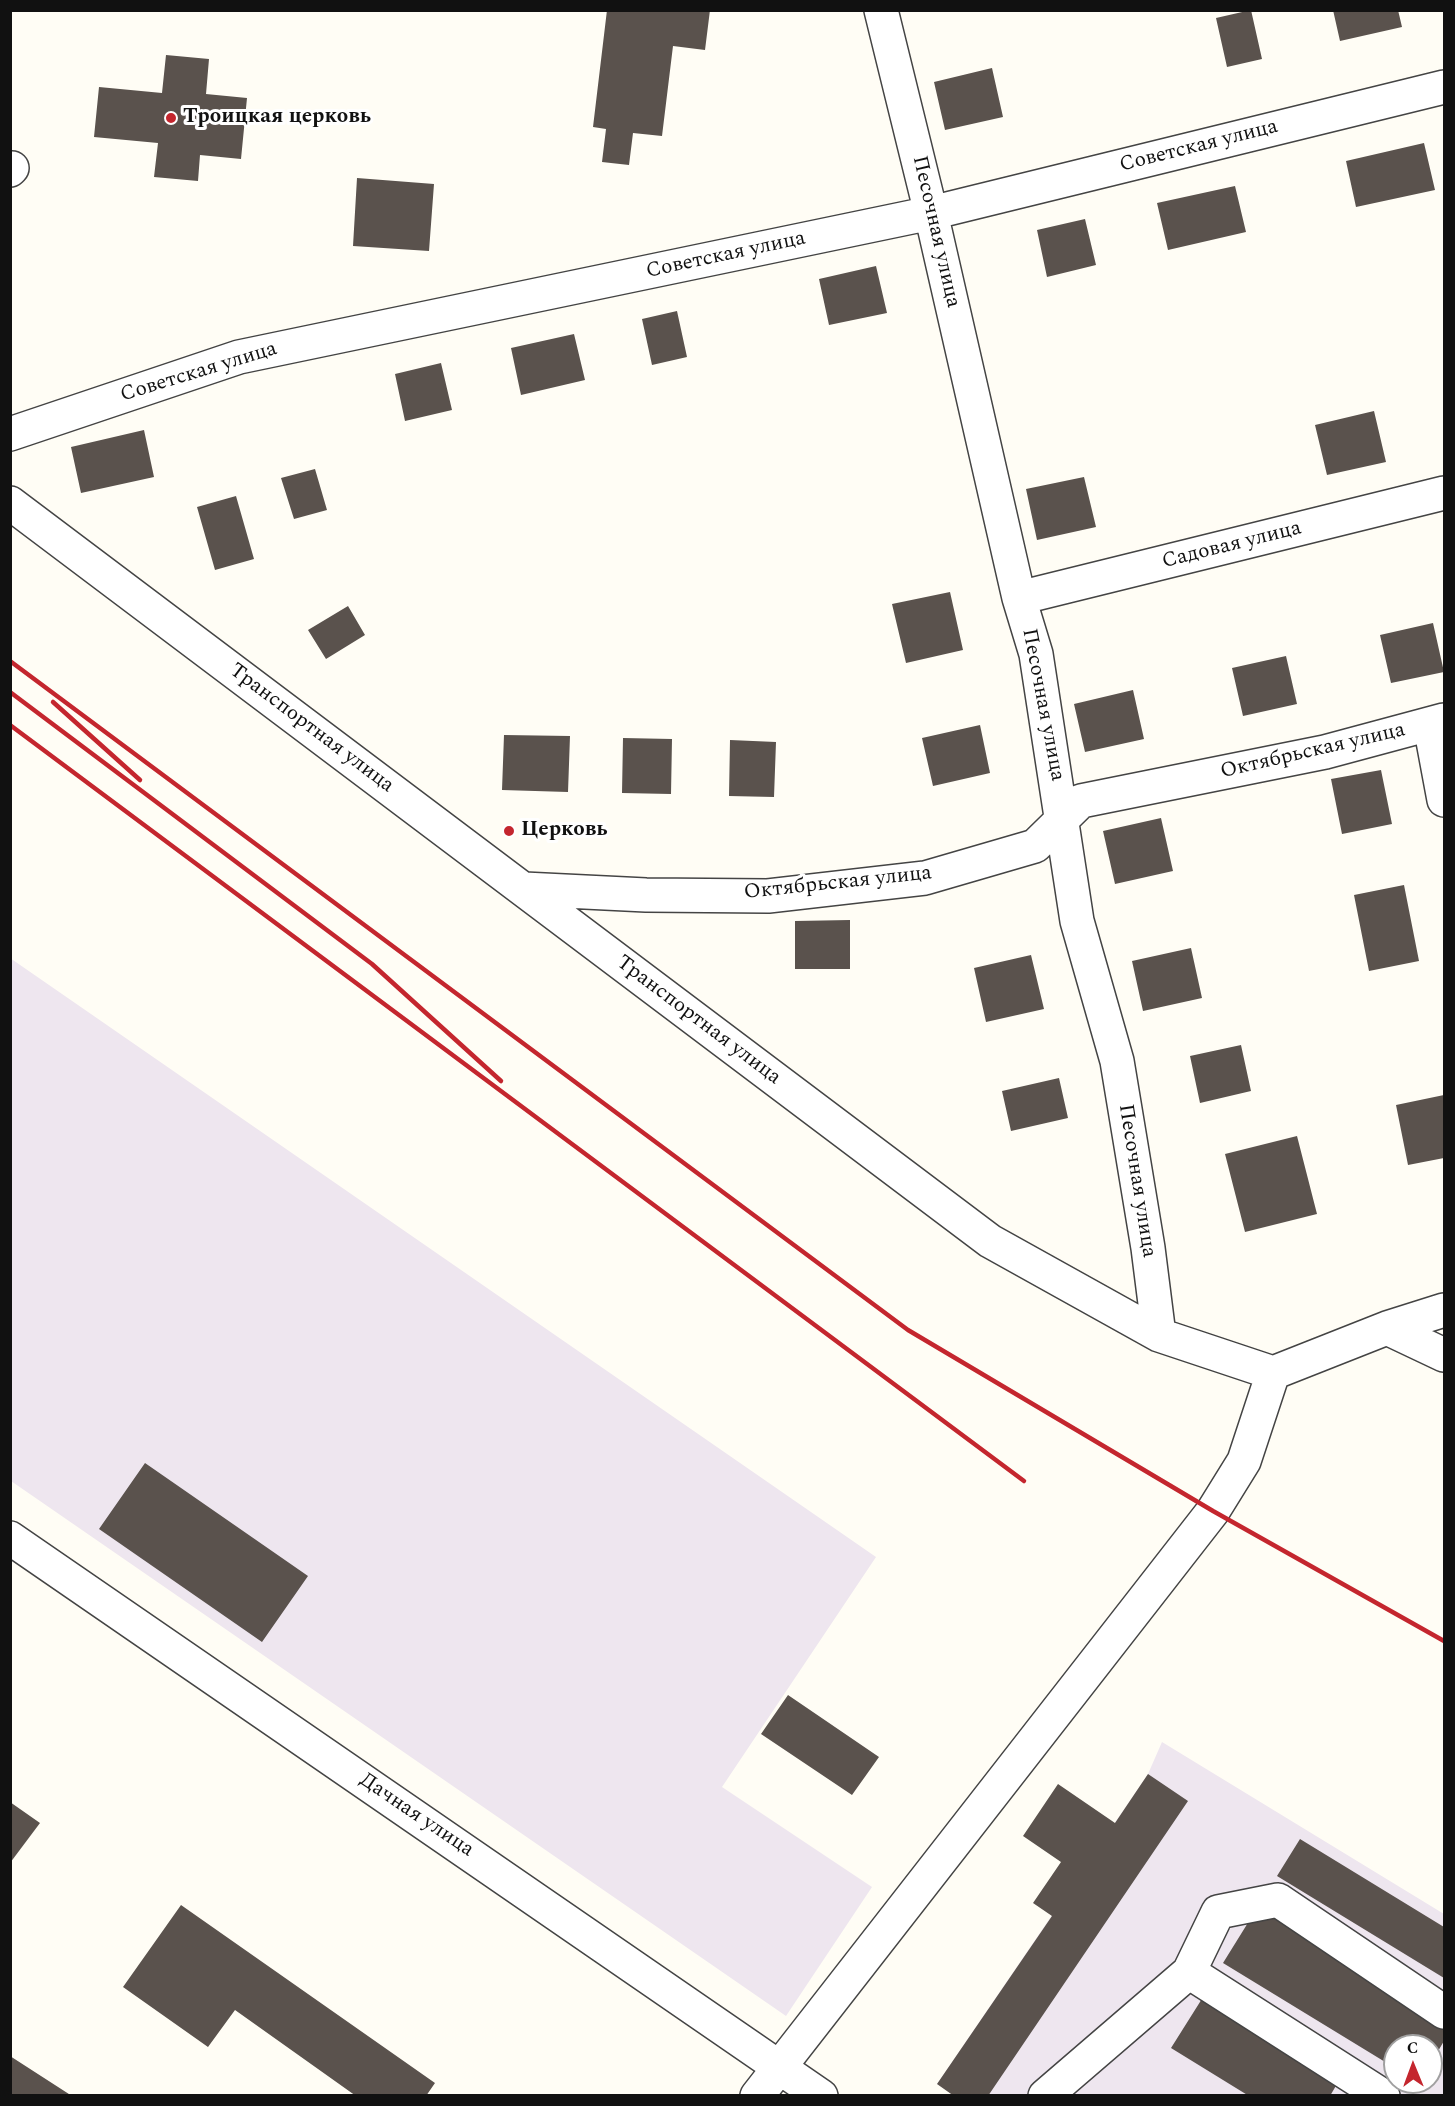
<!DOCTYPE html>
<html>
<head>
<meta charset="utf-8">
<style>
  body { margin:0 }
  #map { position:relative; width:1455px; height:2106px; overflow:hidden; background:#fffdf5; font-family:Spectral,serif }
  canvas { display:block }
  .frame { position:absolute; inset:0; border:12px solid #111; pointer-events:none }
  .north { position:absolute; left:1383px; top:2034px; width:60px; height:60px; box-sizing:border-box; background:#fff; border:2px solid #a0a0a0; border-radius:50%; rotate:359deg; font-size:16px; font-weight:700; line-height:24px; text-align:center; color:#111 }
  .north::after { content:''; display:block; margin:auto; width:21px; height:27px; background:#c4262e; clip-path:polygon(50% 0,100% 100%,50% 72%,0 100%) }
</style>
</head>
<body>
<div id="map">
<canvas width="1455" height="2106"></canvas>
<div class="frame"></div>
<div class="north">С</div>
</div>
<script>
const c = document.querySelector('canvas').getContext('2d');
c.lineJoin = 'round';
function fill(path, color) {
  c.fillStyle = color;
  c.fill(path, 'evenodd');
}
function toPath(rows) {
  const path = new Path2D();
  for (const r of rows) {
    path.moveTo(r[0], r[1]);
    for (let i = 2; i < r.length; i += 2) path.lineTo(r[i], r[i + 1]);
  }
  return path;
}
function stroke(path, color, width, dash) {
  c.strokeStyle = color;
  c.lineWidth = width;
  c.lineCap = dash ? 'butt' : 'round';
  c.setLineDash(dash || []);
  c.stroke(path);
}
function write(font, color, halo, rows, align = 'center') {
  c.font = font + ' Spectral,serif';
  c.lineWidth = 6;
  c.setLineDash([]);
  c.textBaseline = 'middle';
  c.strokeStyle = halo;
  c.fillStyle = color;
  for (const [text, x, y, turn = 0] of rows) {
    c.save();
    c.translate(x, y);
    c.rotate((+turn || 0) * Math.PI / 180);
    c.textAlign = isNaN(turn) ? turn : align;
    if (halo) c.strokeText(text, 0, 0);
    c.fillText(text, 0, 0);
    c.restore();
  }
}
fill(toPath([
  [10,958,876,1557,722,1787,872,1887,786,2016,11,1481],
  [1162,1742,1444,1914,1444,2095,954,2096,937,2084,1148,1774],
  [1395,2046,1431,2046,1431,2082,1395,2082]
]), '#eee6ef');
fill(toPath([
  [607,10,710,10,705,50,673,46,662,136,633,133,629,165,602,162,606,129,593,127],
  [1251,10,1262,59,1227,67,1216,18],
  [1333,10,1398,10,1402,27,1340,41],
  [166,55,209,59,206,94,247,98,241,159,200,155,198,181,154,177,158,143,94,137,99,87,162,93],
  [992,68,1003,117,945,130,934,82],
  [1424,143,1435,190,1356,207,1346,161],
  [357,178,434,184,429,251,353,246],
  [1235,186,1246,232,1168,250,1157,203],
  [1085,219,1096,265,1047,277,1037,230],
  [876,266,887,313,829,325,819,279],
  [677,311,687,357,652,365,642,319],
  [574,334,585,380,521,395,511,348],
  [441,363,452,410,405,421,395,374],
  [1374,411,1386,462,1327,475,1315,425],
  [144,430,154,477,81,493,71,447],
  [315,469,327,510,294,519,281,478],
  [1084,477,1096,527,1037,540,1026,489],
  [236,496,254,559,215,570,197,507],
  [950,592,963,650,906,663,892,604],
  [348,606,365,635,326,659,308,630],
  [1433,623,1444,672,1391,683,1380,635],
  [1286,656,1297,704,1243,716,1232,668],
  [1133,690,1144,739,1085,752,1074,704],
  [980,725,990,773,933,786,922,738],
  [504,735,570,736,568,792,502,790],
  [623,738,672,739,671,794,622,793],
  [730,740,776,742,774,797,729,796],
  [1381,770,1392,824,1342,834,1331,779],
  [1161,818,1173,871,1115,884,1103,831],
  [1404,885,1419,961,1369,971,1354,895],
  [850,920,850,969,795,969,795,921],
  [1191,948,1202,998,1143,1011,1132,961],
  [1031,955,1044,1009,986,1022,974,968],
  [1241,1045,1251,1091,1200,1103,1190,1056],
  [1059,1078,1068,1118,1011,1131,1002,1091],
  [1444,1095,1444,1158,1408,1165,1396,1105],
  [1297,1136,1317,1214,1245,1232,1225,1154],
  [145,1463,308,1576,262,1642,99,1529],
  [788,1695,879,1757,852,1795,761,1734],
  [1148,1774,1188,1801,988,2096,954,2096,937,2084,1052,1916,1033,1903,1061,1862,1023,1836,1058,1784,1115,1823],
  [10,1802,40,1823,10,1863],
  [1300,1839,1444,1927,1444,1978,1277,1876],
  [181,1905,435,2083,426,2096,356,2096,235,2010,208,2047,123,1987],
  [1259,1905,1444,2019,1444,2041,1431,2063,1431,2046,1395,2046,1395,2068,1223,1963],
  [1205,1994,1341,2077,1330,2096,1249,2096,1171,2048],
  [10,2056,72,2096,10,2096]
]), '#5a524d');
const minor = toPath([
  [881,10,931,213,1019,598,1036,654,1077,921,1117,1061,1148,1248,1159,1335],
  [10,170,12,168],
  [10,434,239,357,931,213,1444,87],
  [10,503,990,1241,1159,1335,1273,1373,1387,1328,1444,1310],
  [1019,598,1444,493],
  [1430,725,1444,800],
  [524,889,646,895,768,896,925,878,1035,846,1081,801,1325,752,1444,720],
  [1387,1328,1444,1355],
  [10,1538,821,2096],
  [1189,1972,1218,1912,1278,1900,1444,2012],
  [757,2096,1213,1511,1244,1461,1273,1373],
  [1045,2096,1189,1972,1383,2096]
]);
stroke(minor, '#444', 36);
stroke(minor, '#fff', 33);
stroke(toPath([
  [10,661,908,1330,1213,1511,1444,1641],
  [10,692,372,964,501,1081],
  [53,702,140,780],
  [10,725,1024,1481]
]), '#c4262e', 4.5);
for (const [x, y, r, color] of [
  [171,118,6,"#c4262e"],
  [509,831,6,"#c4262e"]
]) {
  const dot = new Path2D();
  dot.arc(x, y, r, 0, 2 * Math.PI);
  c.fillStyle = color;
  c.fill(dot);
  stroke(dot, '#fff', 2);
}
write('bold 21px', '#111', '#fff', [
  ["Троицкая церковь",183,118],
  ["Церковь",521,831]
], 'left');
write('21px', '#111', '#fff', [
  ["Советская улица",1199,147,-14],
  ["Песочная улица",935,232,77],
  ["Советская улица",726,256,-12],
  ["Советская улица",199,373,-17],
  ["Садовая улица",1232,546,-14],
  ["Песочная улица",1042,705,79],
  ["Транспортная улица",311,729,37],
  ["Октябрьская улица",1313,752,-13],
  ["Октябрьская улица",838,884,-6],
  ["Транспортная улица",698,1021,37],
  ["Песочная улица",1136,1181,81],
  ["Дачная улица",416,1816,34]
]);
</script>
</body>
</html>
